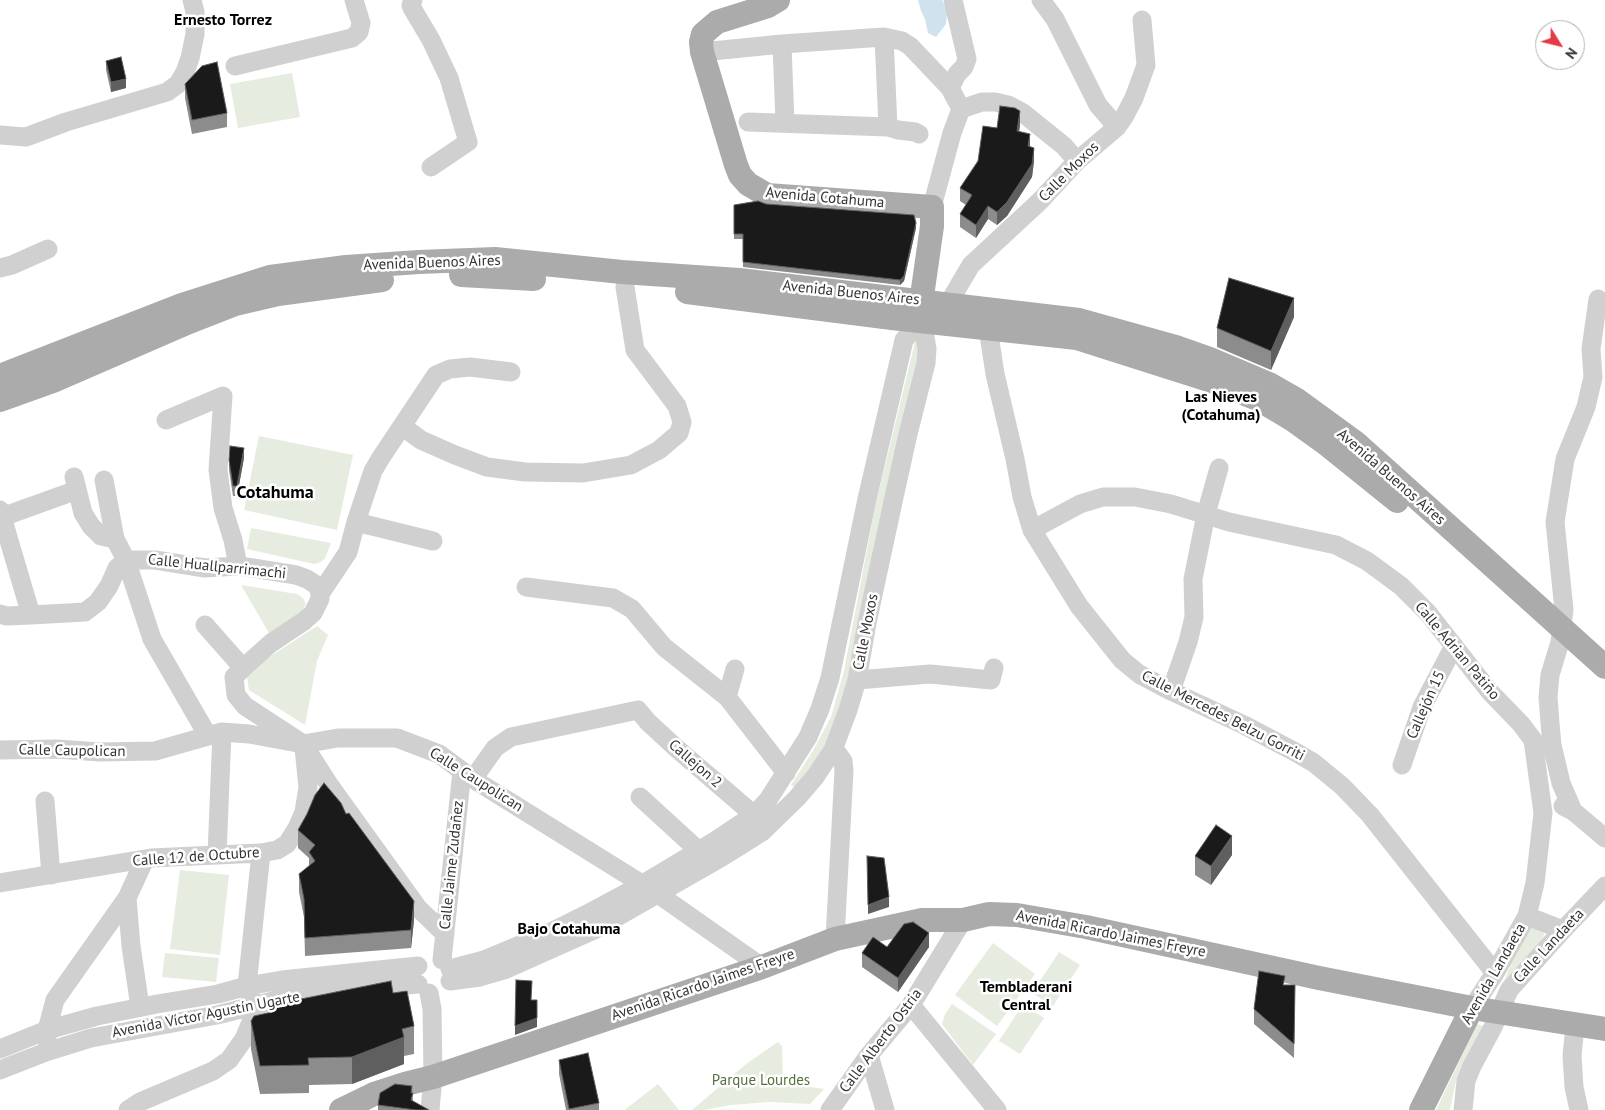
<!DOCTYPE html>
<html>
<head>
<meta charset="utf-8">
<style>
  body { margin:0 }
  #map { position:relative; width:1605px; height:1110px; overflow:hidden; background:#fff; font-family:"PT Sans",sans-serif }
  canvas { display:block }
  .north { position:absolute; left:1535px; top:20px; width:50px; height:50px; box-sizing:border-box; background:#fff; border:1px solid #adadad; border-radius:50%; rotate:126deg; font-size:14px; font-weight:700; line-height:20px; text-align:center; color:#333 }
  .north::after { content:''; display:block; margin:auto; width:18px; height:22px; background:#e63946; clip-path:polygon(50% 0,100% 100%,50% 72%,0 100%) }
</style>
</head>
<body>
<div id="map">
<canvas width="1605" height="1110"></canvas>
<div class="north">N</div>
</div>
<script>
const c = document.querySelector('canvas').getContext('2d');
c.lineJoin = 'round';
function fill(path, color) {
  c.fillStyle = color;
  c.fill(path, 'evenodd');
}
function toPath(rows) {
  const path = new Path2D();
  for (const r of rows) {
    path.moveTo(r[0], r[1]);
    for (let i = 2; i < r.length; i += 2) path.lineTo(r[i], r[i + 1]);
  }
  return path;
}
function stroke(path, color, width, dash) {
  c.strokeStyle = color;
  c.lineWidth = width;
  c.lineCap = dash ? 'butt' : 'round';
  c.setLineDash(dash || []);
  c.stroke(path);
}
function write(font, color, halo, rows, align = 'center') {
  c.font = font + ' "PT Sans",sans-serif';
  c.lineWidth = 5;
  c.setLineDash([]);
  c.textBaseline = 'middle';
  c.strokeStyle = halo;
  c.fillStyle = color;
  for (const [text, x, y, turn = 0] of rows) {
    c.save();
    c.translate(x, y);
    c.rotate((+turn || 0) * Math.PI / 180);
    c.textAlign = isNaN(turn) ? turn : align;
    if (halo) c.strokeText(text, 0, 0);
    c.fillText(text, 0, 0);
    c.restore();
  }
}
fill(toPath([
  [292,73,300,117,238,128,230,84],
  [917,341,921,342,850,677,824,752,797,790,791,785,814,749,831,717,844,671,875,507,915,342],
  [259,436,353,455,337,530,244,510],
  [251,528,331,543,325,558,321,562,314,564,247,549],
  [241,585,297,594,303,598,306,604,302,611,269,633],
  [317,626,328,635,317,661,305,725,249,690,247,677,251,669],
  [180,870,229,875,220,955,170,949],
  [1535,927,1544,933,1543,940,1505,984,1504,981,1525,930,1528,928],
  [993,943,1035,974,997,1026,955,995],
  [1059,952,1080,965,1053,1006,1032,993],
  [165,953,219,958,216,982,162,977],
  [952,1004,996,1034,973,1065,942,1024,945,1014],
  [1023,1004,1044,1018,1020,1054,999,1041],
  [1477,1024,1483,1026,1456,1081,1450,1110,1436,1110],
  [778,1042,782,1046,783,1083,824,1089,810,1104,769,1102,731,1105,704,1110,692,1110,746,1064],
  [658,1084,679,1110,625,1110,627,1108]
]), '#e6ecdf');
fill(toPath([
  [918,0,942,0,947,11,946,24,936,37,928,33,925,19,921,11]
]), '#cfe2ee');
stroke(toPath([
  [413,0,411,5,412,8,431,40,449,78,468,142,431,167],
  [1041,0,1055,19,1098,105,1117,127],
  [884,37,888,127],
  [782,44,785,123],
  [702,52,782,44,884,37,902,41,910,46,950,88,961,109,952,133,932,207],
  [235,66,352,38,359,32,361,23,354,0],
  [950,88,957,74,964,67,967,59,953,0],
  [961,109,982,102,995,102,1008,105,1023,113,1064,146,1077,161],
  [748,122,888,127,898,130,915,132,919,134],
  [0,135,26,137,66,122,167,92,178,84,185,72,190,58,195,34,195,12,192,0],
  [0,268,12,265,48,249],
  [948,304,971,265,1040,201,1077,161,1117,127,1124,117,1134,98,1146,65,1142,20],
  [986,315,995,374,1015,459,1022,497,1032,530,1079,606,1122,660,1139,674,1171,691,1244,725,1297,753,1314,763,1342,786,1370,815,1495,973],
  [166,420,223,396,218,470,223,508,233,540,238,566],
  [402,426,421,440,455,455,487,467,525,472,583,473,631,465,659,450,679,433,682,422,677,406,635,350,625,287],
  [74,477,83,513,91,526,101,536,115,539],
  [104,480,115,539,126,560,152,639,208,736],
  [0,510,31,615],
  [2,517,77,490],
  [356,522,433,541],
  [1032,530,1080,504,1103,497,1135,497,1171,504,1229,522,1336,545,1367,561,1401,586,1428,613,1490,692,1521,724,1533,740,1543,813,1535,883,1527,916,1495,973,1472,1008],
  [526,587,613,598,632,609,664,647,727,697,786,773],
  [320,594,348,552,356,522,373,471,380,459,436,375,450,369,470,367,511,372],
  [0,614,6,616,31,615,85,612,98,602,109,586,117,568,126,560,155,560,205,568,238,566,253,568,296,575,307,579,318,586,320,594,320,599,313,613,304,621,271,643,243,668,234,677,236,695,245,706,303,744,328,783,418,908,445,934],
  [205,625,243,668],
  [857,680,930,674,991,680,994,668],
  [1171,691,1188,642,1194,617,1193,579,1206,514,1219,468],
  [727,697,735,669],
  [0,750,57,749,100,752,155,751,222,732,249,734,303,744,338,738,397,738,439,754,473,779,658,894,762,967],
  [833,750,838,754,843,761,844,770,835,939],
  [1402,765,1422,707,1454,646],
  [473,779,495,748,511,737,638,710,648,722,675,747,754,815],
  [640,797,699,851],
  [45,801,51,875],
  [1563,806,1573,811,1605,838],
  [1573,811,1561,783,1552,745,1550,723,1548,697,1550,675,1560,642,1564,610,1555,522,1565,459,1586,407,1593,377,1591,349,1598,299],
  [217,855,222,732],
  [0,883,151,858,261,853,277,850,287,844,297,828,304,812,308,787,304,748],
  [127,898,131,946,140,1007],
  [1527,916,1563,930],
  [442,960,462,771],
  [450,969,484,960,551,932,587,914,643,884,715,841,754,815,768,800,808,737,820,709,830,678,867,499,904,340,917,325,918,321],
  [450,981,480,977,504,970,596,929,722,857,762,832,797,798,815,777,833,750,848,710,857,680,867,623,893,502,908,434,926,363,927,349,925,337,917,325],
  [429,993,432,1009,433,1077,430,1110],
  [911,1005,997,1110],
  [1575,1025,1572,1056,1574,1087,1579,1110],
  [47,1040,47,1030,55,1000,127,898,145,859],
  [0,1049,47,1030,97,1016,157,1004,218,994,247,986,282,980,418,966],
  [869,1055,885,1110],
  [0,1070,46,1052,91,1038,217,1015,281,999,307,994,418,984],
  [128,1110,140,1102,213,1071,229,1060,244,1039,251,1022,253,1005,247,986,261,853],
  [830,1110,869,1055,911,1005,963,920],
  [1463,1110,1466,1081,1472,1066,1493,1027,1509,990,1563,930,1605,886]
]), '#d0d0d0', 19);
stroke(toPath([
  [778,0,768,6,717,22,703,34,701,42,702,52,736,165,740,175,748,184,767,195,932,207,932,226,919,317],
  [461,275,534,279],
  [687,292,892,318,1077,338,1209,380,1258,399,1293,420,1325,443,1397,501],
  [0,376,182,305,270,277,346,267,419,262,495,259,622,272,739,280,1079,320,1176,347,1210,359,1269,384,1297,400,1356,443,1605,667],
  [0,400,53,381,189,322,235,304,278,294,382,280],
  [341,1110,374,1094,405,1084,433,1077,762,967,835,939,922,920,963,920,989,914,1017,915,1086,927,1319,978,1472,1008,1605,1029],
  [1421,1110,1472,1008]
]), '#ababab', 24);
fill(toPath([
  [106,61,126,88,111,92,106,70],
  [185,84,227,113,227,127,192,134,185,98],
  [1020,125,1019,132,1030,147,1034,161,1032,177,1007,216,997,225,988,219,976,238,960,227,960,214,966,205,960,201,960,188,978,161],
  [766,204,916,228,904,281,900,285,743,267,743,239,734,239,734,234],
  [1294,317,1271,370,1217,347,1217,328],
  [244,458,237,496,233,496,229,470,229,460],
  [346,814,414,920,411,948,305,956,304,917,299,892,299,874,309,866,309,858,298,848,298,830],
  [1232,855,1211,885,1195,875,1195,856],
  [887,947,929,947,898,992,862,967,862,953],
  [1285,985,1295,985,1294,1058,1254,1024,1254,1009],
  [393,993,414,1026,414,1054,404,1056,404,1064,352,1084,309,1085,309,1093,260,1094,251,1049,251,1021,271,1012,271,1005],
  [559,1060,599,1103,599,1110,566,1110,559,1074],
  [412,1086,413,1101,429,1110,378,1110,378,1105]
]), '#8c8c8c');
fill(toPath([
  [126,79,126,88,111,92,111,82],
  [1020,111,1020,125,1017,145,1017,131],
  [1030,134,1030,147,1028,146],
  [1034,148,1034,161,1032,177,1007,216,997,225,997,212],
  [988,206,988,219,976,238,976,225],
  [916,223,916,228,904,281,900,285,900,280],
  [1294,298,1294,317,1271,370,1271,351],
  [244,448,244,458,237,496,237,486],
  [1232,836,1232,855,1211,885,1211,866],
  [889,897,889,907,868,914,868,905],
  [414,901,414,920,411,948,411,930],
  [929,933,929,947,898,992,898,978],
  [537,1000,537,1027,515,1035,515,1026],
  [404,1037,404,1064,352,1084,352,1057]
]), '#5f5f5f');
const building = toPath([
  [121,57,126,79,111,82,106,61,121,57],
  [217,62,227,113,192,120,185,84,202,66,217,62],
  [1000,106,1015,108,1020,111,1017,131,1030,134,1028,146,1034,148,1032,164,1007,202,997,212,988,206,976,225,960,214,972,195,960,188,978,161,983,126,997,128,1000,106],
  [758,201,766,204,914,215,916,223,904,276,900,280,743,262,743,234,734,234,734,205,758,201],
  [1229,278,1294,298,1271,351,1217,328,1229,278],
  [230,446,244,448,237,486,233,486,229,460,230,446],
  [324,783,341,803,346,814,349,813,414,901,411,930,305,938,304,899,299,874,315,861,309,852,315,845,298,830,307,814,315,795,324,783],
  [1216,825,1232,836,1211,866,1195,856,1216,825],
  [867,856,884,858,889,897,868,905,867,856],
  [913,922,929,933,898,978,862,953,873,937,887,947,904,924,913,922],
  [1259,971,1285,976,1283,985,1295,985,1294,1044,1254,1009,1259,971],
  [516,980,532,981,531,1000,537,1000,537,1018,515,1026,516,980],
  [391,981,393,993,407,991,414,1026,402,1029,404,1037,352,1057,308,1058,309,1065,260,1066,251,1021,254,1016,272,1012,271,1005,391,981],
  [588,1053,599,1103,569,1109,559,1060,588,1053],
  [395,1084,412,1086,411,1093,413,1093,411,1100,429,1110,416,1110,378,1105,380,1093,395,1084]
]);
fill(building, '#1a1a1a');
stroke(building, '#5f5f5f', 1);
write('15px', '#333', '#fff', [
  ["Calle Moxos",1069,172,-45],
  ["Avenida Cotahuma",825,198,5],
  ["Avenida Buenos Aires",432,263,-2],
  ["Avenida Buenos Aires",851,293,6],
  ["Avenida Buenos Aires",1391,477,41],
  ["Calle Huallparrimachi",217,567,6],
  ["Calle Moxos",866,632,-79],
  ["Calle Adrian Patiño",1457,651,50],
  ["Callejón 15",1426,705,-66],
  ["Calle Mercedes Belzu Gorriti",1223,716,27],
  ["Calle Caupolican",72,751,1],
  ["Callejon 2",695,764,41],
  ["Calle Caupolican",476,780,32],
  ["Calle 12 de Octubre",196,857,-4],
  ["Calle Jaime Zudañez",452,865,-84],
  ["Avenida Ricardo Jaimes Freyre",1111,934,11],
  ["Calle Landaeta",1549,946,-47],
  ["Avenida Landaeta",1494,974,-60],
  ["Avenida Ricardo Jaimes Freyre",703,985,-19],
  ["Avenida Víctor Agustín Ugarte",206,1015,-11],
  ["Calle Alberto Ostria",881,1041,-53]
]);
write('15px', '#56703f', '#fff', [
  ["Parque Lourdes",761,1081]
]);
write('bold 16px', '#000', '#fff', [
  ["Ernesto Torrez",223,20],
  ["Las Nieves",1221,397],
  ["(Cotahuma)",1221,415],
  ["Bajo Cotahuma",569,929],
  ["Tembladerani",1026,987],
  ["Central",1026,1005]
]);
write('bold 18px', '#000', '#fff', [
  ["Cotahuma",275,493]
]);
</script>
</body>
</html>
